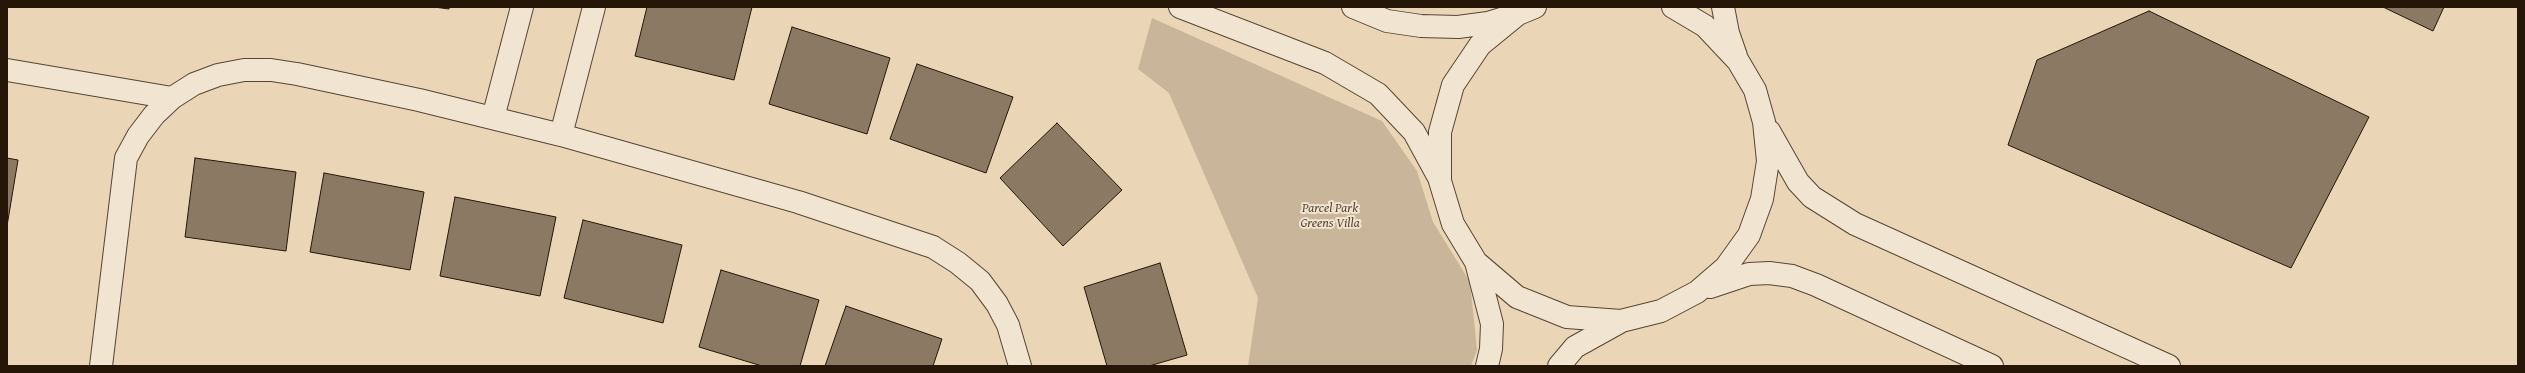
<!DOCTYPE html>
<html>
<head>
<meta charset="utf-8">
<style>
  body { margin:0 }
  #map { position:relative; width:2525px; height:373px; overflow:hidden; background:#ead5b7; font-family:"Gentium Book Plus",serif }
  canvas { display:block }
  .frame { position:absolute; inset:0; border:8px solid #251607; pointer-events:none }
</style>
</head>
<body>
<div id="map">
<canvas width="2525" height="373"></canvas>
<div class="frame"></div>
</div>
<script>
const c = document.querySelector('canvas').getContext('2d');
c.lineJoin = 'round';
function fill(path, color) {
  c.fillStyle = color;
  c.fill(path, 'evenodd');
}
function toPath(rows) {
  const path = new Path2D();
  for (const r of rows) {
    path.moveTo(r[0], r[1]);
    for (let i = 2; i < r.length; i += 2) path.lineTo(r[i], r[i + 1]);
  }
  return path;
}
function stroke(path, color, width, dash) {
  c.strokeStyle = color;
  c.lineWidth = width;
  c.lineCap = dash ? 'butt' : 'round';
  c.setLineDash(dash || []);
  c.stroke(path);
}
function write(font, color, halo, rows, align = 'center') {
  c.font = font + ' "Gentium Book Plus",serif';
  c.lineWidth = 4;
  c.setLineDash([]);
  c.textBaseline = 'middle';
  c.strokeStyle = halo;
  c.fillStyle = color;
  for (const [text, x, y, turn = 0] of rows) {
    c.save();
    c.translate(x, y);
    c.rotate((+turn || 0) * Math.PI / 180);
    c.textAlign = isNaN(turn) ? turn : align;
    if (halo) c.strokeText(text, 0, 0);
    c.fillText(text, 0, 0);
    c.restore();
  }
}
fill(toPath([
  [1152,18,1382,121,1417,171,1433,222,1470,282,1477,350,1471,366,1248,366,1258,298,1169,93,1138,69]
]), '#c9b599');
const building = toPath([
  [434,7,449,7,449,9,434,7],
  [647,7,752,7,734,80,635,56,647,7],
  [2383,7,2444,7,2433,31,2383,7],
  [2149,11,2369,117,2291,268,2008,145,2037,60,2149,11],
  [792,27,890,58,867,134,769,104,792,27],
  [917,64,1013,97,986,173,890,139,917,64],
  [1057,123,1122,190,1063,246,1000,178,1057,123],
  [7,158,18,160,7,226,7,158],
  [195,158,296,172,286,251,185,237,195,158],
  [324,173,424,192,410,270,310,252,324,173],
  [455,197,556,217,540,296,440,276,455,197],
  [583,220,682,245,663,323,564,298,583,220],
  [1160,263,1187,355,1149,366,1107,366,1084,287,1160,263],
  [721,270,819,300,800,366,762,366,699,347,721,270],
  [846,306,942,339,933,366,825,366,846,306]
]);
fill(building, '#8b7963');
stroke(building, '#251607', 1);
const minor = toPath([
  [7,70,172,98],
  [493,118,522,7],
  [561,135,594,7],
  [101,366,126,158,138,136,154,115,172,98,194,84,218,75,244,70,271,70,297,74,419,100,561,135,798,202,933,247,958,263,980,281,997,304,1008,325,1020,366]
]);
const tertiary = toPath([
  [1180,7,1325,63,1378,94,1414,132,1438,176],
  [1353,7,1387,21,1421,26,1458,27,1488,23,1511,16],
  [1535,7,1518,14,1480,45,1453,85,1440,132,1440,181,1453,224,1476,262,1517,297,1567,317,1621,321,1661,311,1697,292,1726,267,1749,235,1762,199,1768,161,1764,122,1755,90,1738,61,1705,26,1673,7],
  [1723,7,1728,33,1736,56],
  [1769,131,1798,182,1812,197,1855,224,2169,366],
  [1476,262,1492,324,1491,349,1487,366],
  [1710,287,1749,274,1769,273,1792,276,1816,285,1992,366],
  [1559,366,1575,347,1620,322]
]);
stroke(minor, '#564633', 24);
stroke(tertiary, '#564633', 24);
stroke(minor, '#f1e4d0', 22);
stroke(tertiary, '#f1e4d0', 22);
write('italic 13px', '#564633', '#f1e4d0', [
  ["Parcel Park",1330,209],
  ["Greens Villa",1330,224]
]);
</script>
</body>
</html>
